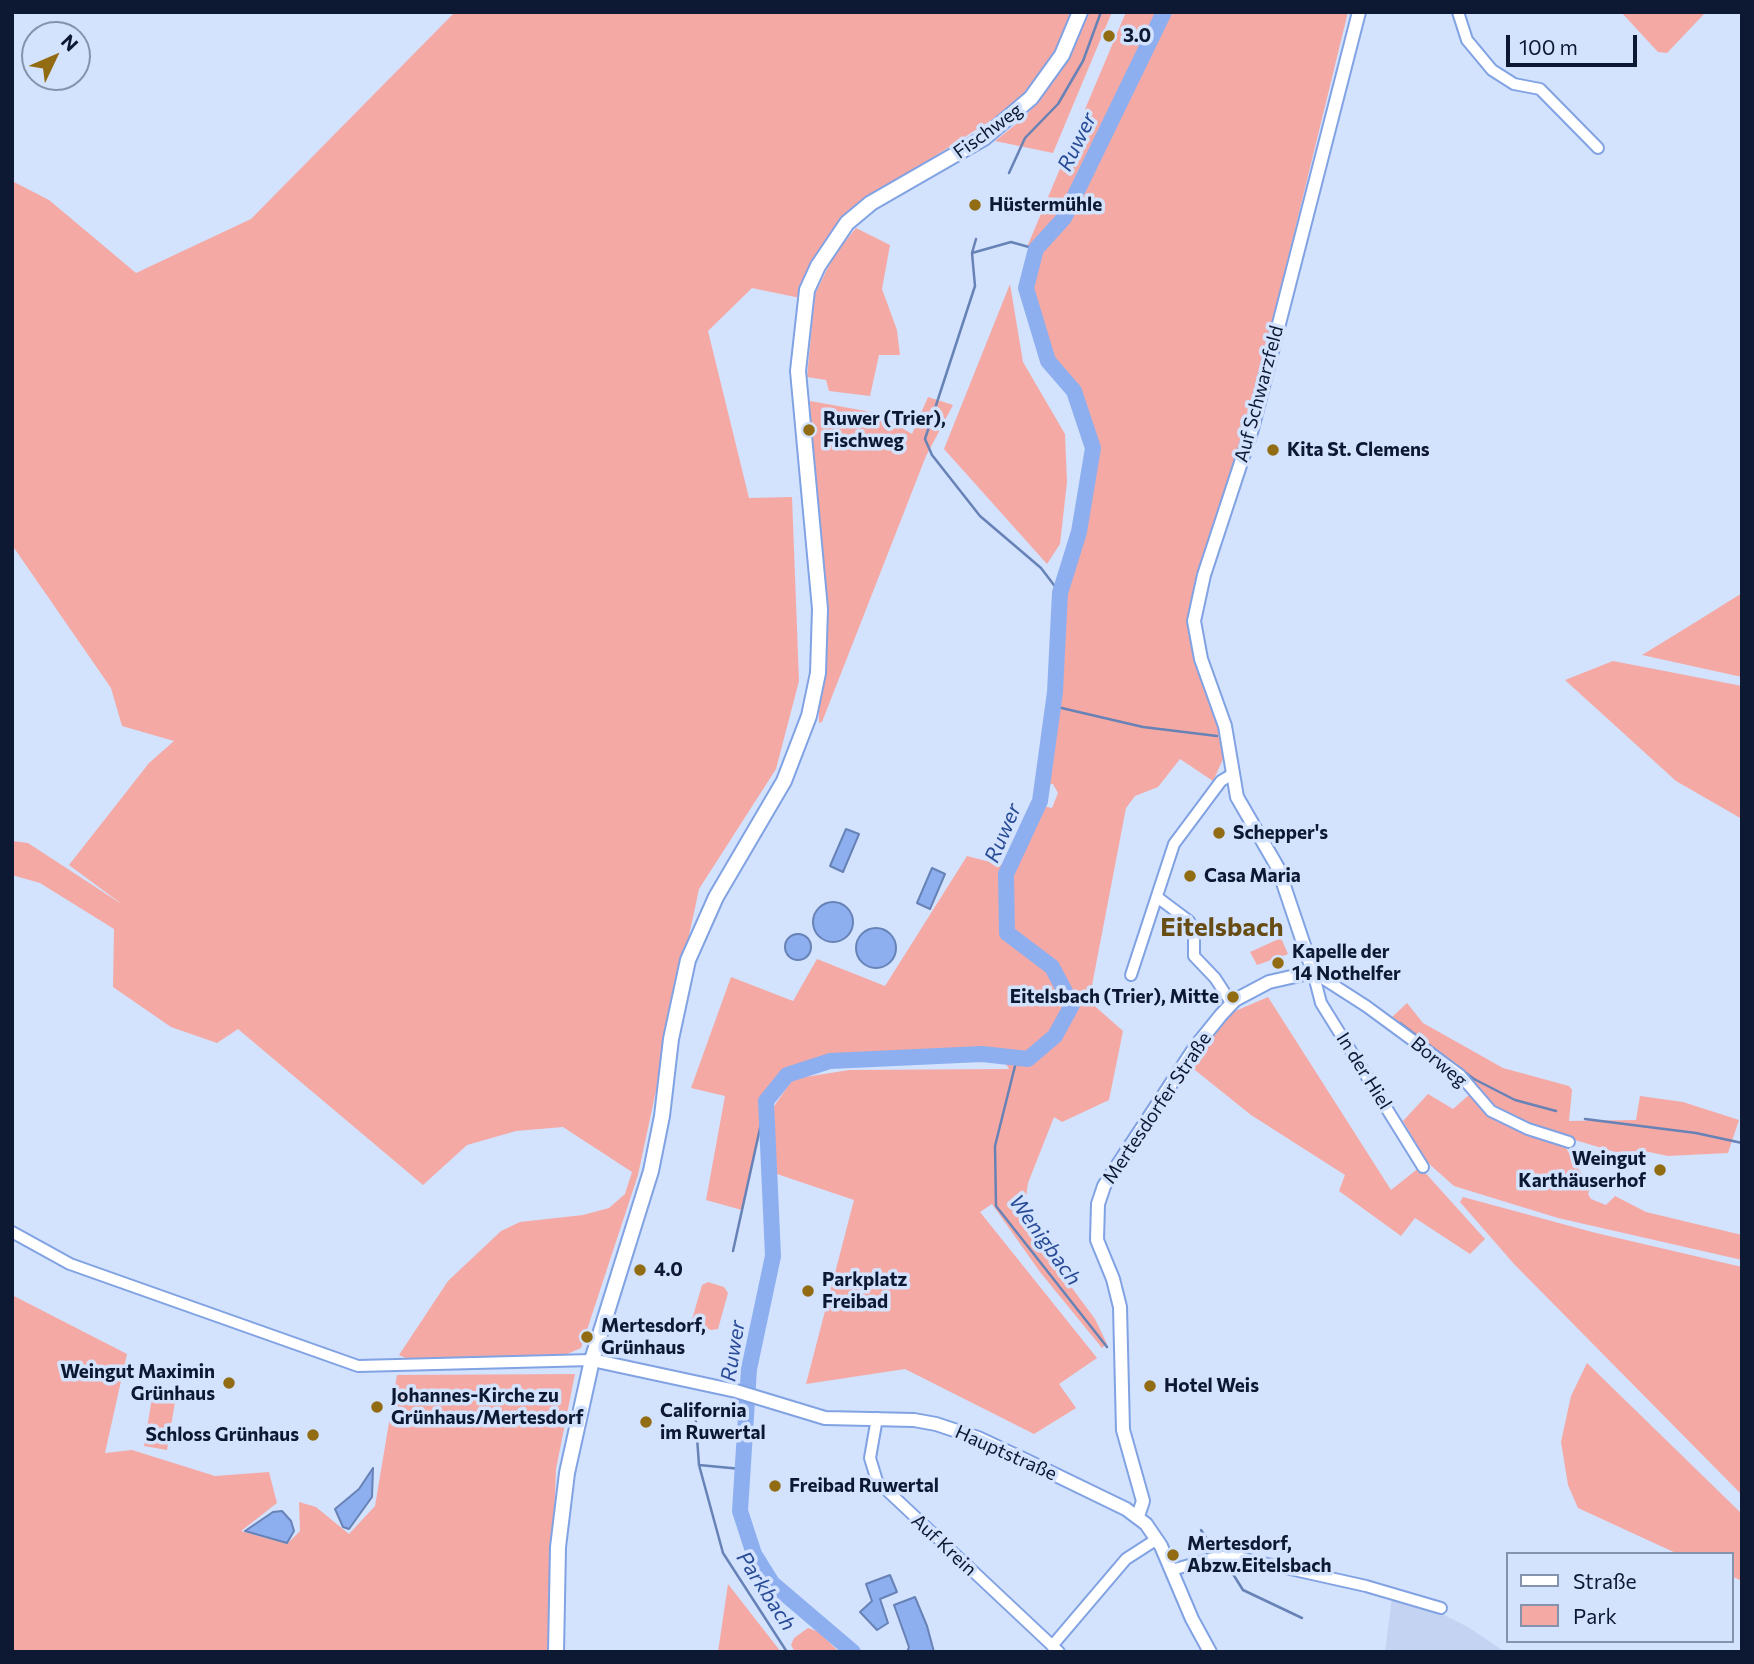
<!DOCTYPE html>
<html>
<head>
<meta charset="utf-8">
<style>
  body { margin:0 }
  #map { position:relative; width:1754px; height:1664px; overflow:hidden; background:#d3e2fd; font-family:Commissioner,sans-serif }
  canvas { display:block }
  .frame { position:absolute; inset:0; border:14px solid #0d1932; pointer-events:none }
  .legend { position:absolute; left:1506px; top:1552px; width:228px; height:91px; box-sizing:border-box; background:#d3e2fd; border:2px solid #8492ac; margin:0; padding:9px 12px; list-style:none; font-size:21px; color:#0d1932 }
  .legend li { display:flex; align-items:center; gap:14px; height:35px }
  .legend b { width:35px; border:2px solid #8492ac }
  .north { position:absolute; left:21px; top:21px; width:70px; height:70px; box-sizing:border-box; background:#d3e2fd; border:2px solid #8492ac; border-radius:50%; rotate:46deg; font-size:19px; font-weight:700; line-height:28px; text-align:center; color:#0d1932 }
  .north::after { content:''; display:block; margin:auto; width:24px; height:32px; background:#916c13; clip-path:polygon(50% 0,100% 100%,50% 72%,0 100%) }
  .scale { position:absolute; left:1506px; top:35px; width:131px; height:32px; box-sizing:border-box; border:4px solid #0d1932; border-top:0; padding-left:9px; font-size:21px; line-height:24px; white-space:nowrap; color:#0d1932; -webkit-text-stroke:5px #d3e2fd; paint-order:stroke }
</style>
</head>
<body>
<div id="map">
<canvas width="1754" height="1664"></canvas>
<div class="frame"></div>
<ul class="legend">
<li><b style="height:9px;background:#fff"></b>Straße</li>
<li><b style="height:19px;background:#f5a9a4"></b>Park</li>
</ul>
<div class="north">N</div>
<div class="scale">100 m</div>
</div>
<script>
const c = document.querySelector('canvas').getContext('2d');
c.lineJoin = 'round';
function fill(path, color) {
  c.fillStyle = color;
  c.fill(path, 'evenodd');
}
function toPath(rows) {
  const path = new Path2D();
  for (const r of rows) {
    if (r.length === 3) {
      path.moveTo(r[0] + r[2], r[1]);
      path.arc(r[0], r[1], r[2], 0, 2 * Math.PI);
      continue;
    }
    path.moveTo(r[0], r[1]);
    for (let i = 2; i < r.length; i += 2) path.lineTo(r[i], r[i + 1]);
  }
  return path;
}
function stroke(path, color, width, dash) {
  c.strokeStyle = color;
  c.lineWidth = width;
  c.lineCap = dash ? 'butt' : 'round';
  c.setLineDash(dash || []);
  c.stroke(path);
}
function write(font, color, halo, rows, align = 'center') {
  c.font = font + ' Commissioner,sans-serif';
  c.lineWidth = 7;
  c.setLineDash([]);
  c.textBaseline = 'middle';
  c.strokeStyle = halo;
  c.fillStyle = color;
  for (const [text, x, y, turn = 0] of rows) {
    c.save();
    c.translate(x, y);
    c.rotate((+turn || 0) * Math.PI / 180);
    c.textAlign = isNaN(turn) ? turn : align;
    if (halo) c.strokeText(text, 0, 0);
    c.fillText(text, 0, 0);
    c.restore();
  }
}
fill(toPath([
  [1392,1598,1440,1613,1468,1627,1505,1652,1385,1652]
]), '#c3d3f1');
fill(toPath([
  [455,12,1073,12,1066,32,1044,68,1022,95,996,117,860,204,805,299,752,288,708,331,749,498,792,497,799,681,776,769,699,889,638,1175,581,1348,565,1355,410,1360,399,1355,448,1281,501,1231,520,1222,583,1215,609,1208,625,1194,632,1172,563,1127,516,1131,467,1145,423,1185,238,1029,217,1043,171,1027,113,987,114,929,40,883,12,875,12,841,28,843,123,905,69,865,149,763,174,741,122,726,111,688,12,545,12,181,49,200,136,273,251,219],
  [1085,12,1112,12,1053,153,995,141,1025,117,1061,71],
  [1126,12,1348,12,1248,422,1193,598,1224,757,1213,781,1180,759,1158,787,1135,796,1126,808,1089,1001,1123,1031,1109,1100,1062,1122,1054,1117,1028,1183,1026,1197,1032,1234,1095,1319,1107,1344,1102,1348,1040,1272,992,1204,980,1212,1097,1358,1059,1384,1076,1408,1034,1434,905,1369,806,1384,854,1200,774,1173,772,1109,793,1079,849,1070,1009,1069,1001,1056,982,1054,830,1061,787,1075,766,1101,742,1210,706,1200,725,1096,691,1088,731,977,793,1001,817,959,885,986,967,856,1009,867,1038,805,1052,808,1058,793,1053,784,1042,785,1053,706,1060,593,1079,532,1093,448,1074,391,1048,361,1026,288,1036,249,1027,247],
  [1621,12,1706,12,1667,53,1658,52],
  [856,228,890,245,882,289,897,330,900,355,879,355,870,396,829,391,826,380,807,377,815,294,834,255],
  [1010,284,1023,362,1065,434,1067,482,1060,544,1047,564,944,449],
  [928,397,953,405,926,456,822,722,819,723,817,543,810,401,877,413,912,434],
  [1742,593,1742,677,1642,655,1699,620],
  [1613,661,1742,686,1742,819,1676,781,1565,680],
  [1281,938,1288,954,1257,965,1250,952],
  [1268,997,1391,1190,1420,1167,1485,1239,1470,1254,1415,1218,1401,1236,1339,1191,1345,1175,1251,1115,1190,1066,1233,1012],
  [1407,1003,1423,1023,1503,1068,1569,1086,1572,1090,1569,1121,1636,1120,1640,1096,1683,1102,1739,1120,1728,1153,1668,1156,1644,1151,1615,1152,1535,1128,1499,1111,1464,1074,1390,1019],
  [1428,1094,1453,1109,1470,1094,1485,1112,1507,1126,1566,1148,1586,1181,1592,1184,1588,1194,1591,1199,1606,1205,1615,1196,1646,1212,1742,1235,1742,1260,1558,1218,1454,1186,1427,1162,1403,1121],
  [1463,1197,1592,1232,1742,1267,1742,1495,1514,1264,1460,1202],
  [708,1282,724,1287,728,1293,718,1329,711,1330,691,1323,702,1285],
  [12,1295,127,1354,105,1453,132,1450,215,1476,269,1472,277,1503,241,1531,287,1544,300,1531,299,1502,316,1507,349,1534,375,1506,397,1375,575,1374,556,1469,549,1652,12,1652],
  [1587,1363,1742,1514,1742,1581,1731,1576,1731,1554,1678,1554,1578,1508,1568,1485,1561,1442,1571,1396],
  [152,1398,175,1402,167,1450,144,1446],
  [728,1584,781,1652,718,1652],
  [808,1628,819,1632,839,1652,795,1652,791,1645,794,1638]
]), '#f5a9a4');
const water = toPath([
  [846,829,859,834,843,872,830,866,846,829],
  [932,868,945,874,930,909,917,903,932,868],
  [833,922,20],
  [876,948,20],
  [798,947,13],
  [373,1468,372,1497,349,1529,343,1527,335,1509,359,1489,373,1468],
  [282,1511,291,1521,294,1531,287,1543,245,1531,273,1512,282,1511],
  [890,1575,897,1592,880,1599,888,1623,877,1630,860,1612,872,1601,866,1584,890,1575],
  [915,1597,927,1626,934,1652,907,1652,909,1647,894,1605,915,1597]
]);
fill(water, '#8eafef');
stroke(water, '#6782b6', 2);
stroke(toPath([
  [1009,173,1025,138,1058,104,1083,61,1101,12],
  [976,239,972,253,975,286,925,439,932,455,980,516,1041,568,1060,593],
  [972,253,1011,242,1036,249],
  [1053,706,1143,727,1217,736],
  [1400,1023,1474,1079,1515,1100,1556,1111],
  [1017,1058,995,1146,996,1206,1107,1347],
  [1585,1119,1696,1133,1742,1143],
  [733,1251,766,1101],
  [695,1409,699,1465,723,1553,787,1652],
  [699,1465,741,1469],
  [1201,1530,1215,1551],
  [1226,1563,1243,1590,1302,1618]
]), '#6782b6', 2.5);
stroke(toPath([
  [853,1652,772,1583,754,1554,740,1511,749,1369,773,1256,766,1101,787,1075,830,1061,982,1054,1028,1059,1055,1036,1072,1005,1052,967,1007,933,1006,874,1040,801,1055,692,1060,593,1079,532,1093,448,1074,391,1048,361,1026,288,1036,249,1064,218,1164,12]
]), '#8eafef', 16);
const minor = toPath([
  [1458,12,1467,40,1492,70,1514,84,1540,89,1598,148],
  [1157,897,1189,921,1194,932,1194,956,1215,978,1232,1004],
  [1313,972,1366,1006,1460,1075,1491,1111,1528,1129,1569,1142],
  [1313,972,1321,1003,1423,1167],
  [1131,975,1174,844,1221,781,1231,775],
  [12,1232,70,1264,358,1366,592,1360],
  [877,1418,870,1458,877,1481,1059,1652],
  [1172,1570,1217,1557,1236,1557,1366,1586,1441,1608],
  [1052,1646,1126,1559,1157,1539]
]);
const tertiary = toPath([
  [592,1360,736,1391,825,1418,914,1420,936,1424,978,1438,1027,1461,1126,1509,1146,1524,1161,1546,1192,1619,1210,1652],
  [1138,1516,1143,1501,1123,1430,1120,1307,1113,1279,1097,1240,1098,1204,1104,1186,1196,1046,1221,1015,1235,1000,1269,982,1313,972,1278,868,1237,797,1225,726,1201,659,1194,621,1204,575,1252,429,1359,12]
]);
const secondary = toPath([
  [556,1652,558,1547,567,1473,592,1360,651,1171,662,1116,671,1039,688,960,716,897,784,781,809,716,818,673,820,609,798,371,807,290,818,266,847,223,871,203,984,138,1031,98,1062,55,1080,12]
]);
stroke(minor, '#81a2e3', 14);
stroke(tertiary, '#81a2e3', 16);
stroke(secondary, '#81a2e3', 18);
stroke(minor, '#fff', 10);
stroke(tertiary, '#fff', 12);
stroke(secondary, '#fff', 14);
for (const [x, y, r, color] of [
  [1109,36,7,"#916c13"],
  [975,205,7,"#916c13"],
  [809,430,7,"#916c13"],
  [1273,450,7,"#916c13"],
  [1219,833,7,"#916c13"],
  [1190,876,7,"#916c13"],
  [1278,963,7,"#916c13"],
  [1233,997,7,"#916c13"],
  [1660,1170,7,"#916c13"],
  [640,1270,7,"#916c13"],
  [808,1291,7,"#916c13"],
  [587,1337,7,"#916c13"],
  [229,1383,7,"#916c13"],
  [1150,1386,7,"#916c13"],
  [377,1407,7,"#916c13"],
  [646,1422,7,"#916c13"],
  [313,1435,7,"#916c13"],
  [775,1486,7,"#916c13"],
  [1173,1555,7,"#916c13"]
]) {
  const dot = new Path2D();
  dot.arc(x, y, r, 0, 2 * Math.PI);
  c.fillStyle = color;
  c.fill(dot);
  stroke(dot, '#d3e2fd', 2.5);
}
write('bold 19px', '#0d1932', '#d3e2fd', [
  ["3.0",1123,36],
  ["Hüstermühle",989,205],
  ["Ruwer (Trier),",823,419],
  ["Fischweg",823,441],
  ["Kita St. Clemens",1287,450],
  ["Schepper's",1233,833],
  ["Casa Maria",1204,876],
  ["Kapelle der",1292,952],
  ["14 Nothelfer",1292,974],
  ["Eitelsbach (Trier), Mitte",1219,997,"right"],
  ["Weingut",1646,1159,"right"],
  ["Karthäuserhof",1646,1181,"right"],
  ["4.0",654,1270],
  ["Parkplatz",822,1280],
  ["Freibad",822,1302],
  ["Mertesdorf,",601,1326],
  ["Grünhaus",601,1348],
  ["Weingut Maximin",215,1372,"right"],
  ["Grünhaus",215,1394,"right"],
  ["Hotel Weis",1164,1386],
  ["Johannes-Kirche zu",391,1396],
  ["Grünhaus/Mertesdorf",391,1418],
  ["California",660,1411],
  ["im Ruwertal",660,1433],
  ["Schloss Grünhaus",299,1435,"right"],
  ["Freibad Ruwertal",789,1486],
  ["Mertesdorf,",1187,1544],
  ["Abzw.Eitelsbach",1187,1566]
], 'left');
write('19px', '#0d1932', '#d3e2fd', [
  ["Fischweg",988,131,-36],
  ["Auf Schwarzfeld",1259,394,-75],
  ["Borweg",1439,1062,40],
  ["In der Hiel",1364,1071,58],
  ["Mertesdorfer Straße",1157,1108,-56],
  ["Hauptstraße",1006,1453,24],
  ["Auf Krein",944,1545,43]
]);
write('italic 21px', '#284b96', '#d3e2fd', [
  ["Ruwer",1077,142,-64],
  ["Ruwer",1003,833,-67],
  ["Wenigbach",1045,1240,54],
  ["Ruwer",733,1351,-81],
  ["Parkbach",766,1591,57]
]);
write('bold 26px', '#674d14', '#d3e2fd', [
  ["Eitelsbach",1222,927]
]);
</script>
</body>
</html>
